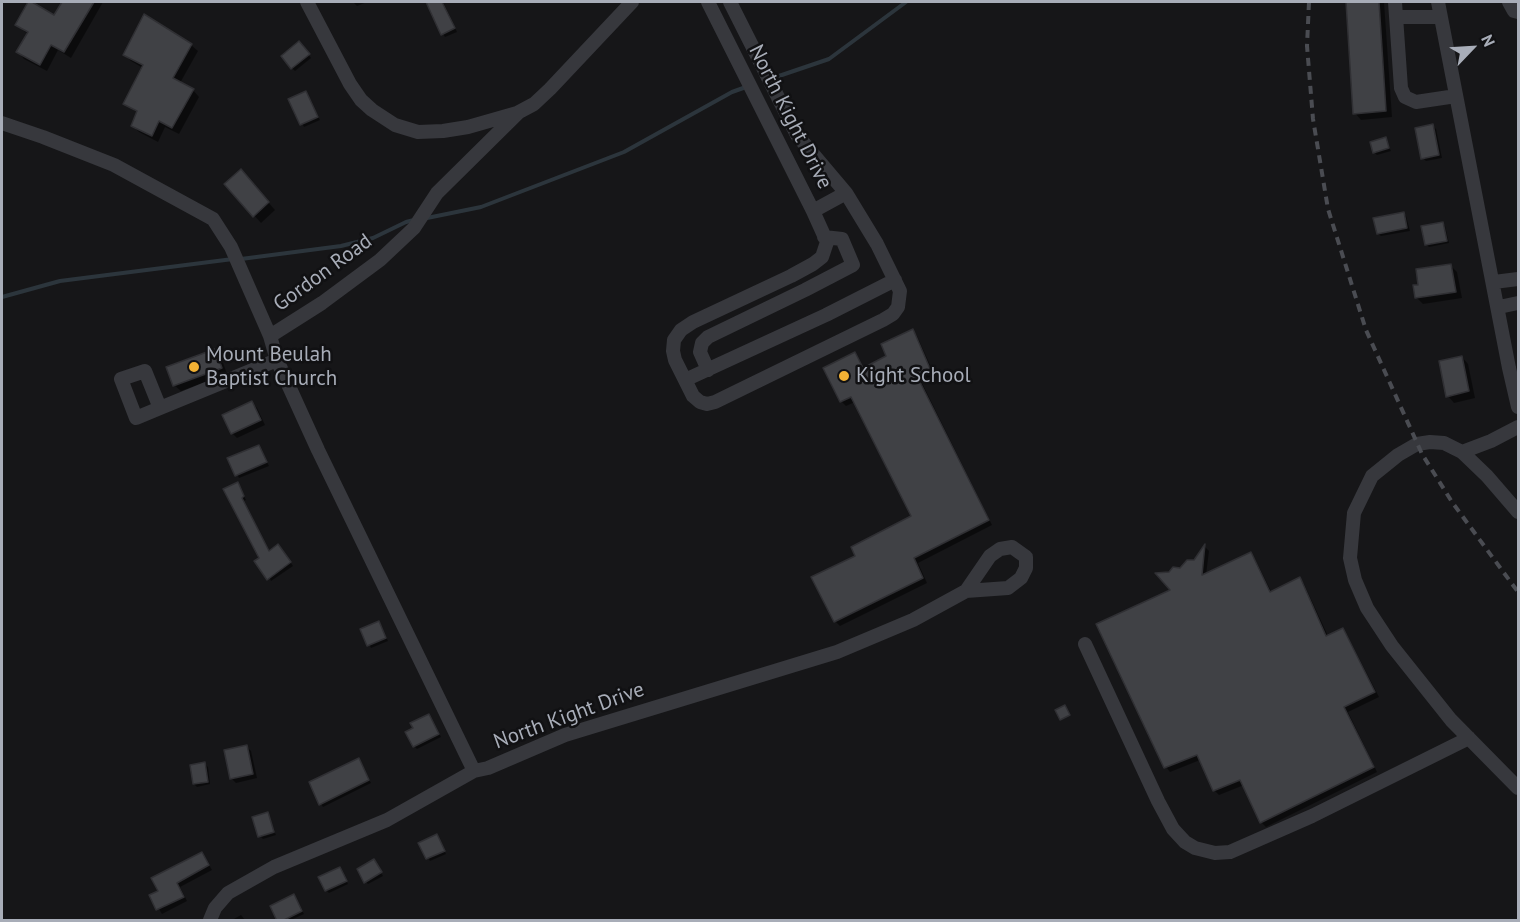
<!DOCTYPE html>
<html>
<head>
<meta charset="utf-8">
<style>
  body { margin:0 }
  #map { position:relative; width:1520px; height:922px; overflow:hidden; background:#161618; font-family:"PT Sans",sans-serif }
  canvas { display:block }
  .frame { position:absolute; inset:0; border:3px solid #a8adb8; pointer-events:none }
  .north { position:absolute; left:1442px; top:18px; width:60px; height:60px; -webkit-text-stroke:4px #111113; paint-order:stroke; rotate:65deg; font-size:16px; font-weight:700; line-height:24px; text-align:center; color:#a8adb8 }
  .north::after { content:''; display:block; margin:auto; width:21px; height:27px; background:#a8adb8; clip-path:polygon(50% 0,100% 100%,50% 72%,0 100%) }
</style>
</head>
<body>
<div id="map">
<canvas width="1520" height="922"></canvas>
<div class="frame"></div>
<div class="north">N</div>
</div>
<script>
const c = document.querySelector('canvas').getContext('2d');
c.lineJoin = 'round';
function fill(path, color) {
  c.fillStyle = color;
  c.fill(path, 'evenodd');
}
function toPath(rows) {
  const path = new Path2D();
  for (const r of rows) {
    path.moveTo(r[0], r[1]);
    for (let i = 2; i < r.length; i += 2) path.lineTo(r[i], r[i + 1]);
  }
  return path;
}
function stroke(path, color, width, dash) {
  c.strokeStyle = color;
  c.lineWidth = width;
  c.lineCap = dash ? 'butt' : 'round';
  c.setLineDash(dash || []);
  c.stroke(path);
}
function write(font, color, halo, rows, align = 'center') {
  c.font = font + ' "PT Sans",sans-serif';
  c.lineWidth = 5;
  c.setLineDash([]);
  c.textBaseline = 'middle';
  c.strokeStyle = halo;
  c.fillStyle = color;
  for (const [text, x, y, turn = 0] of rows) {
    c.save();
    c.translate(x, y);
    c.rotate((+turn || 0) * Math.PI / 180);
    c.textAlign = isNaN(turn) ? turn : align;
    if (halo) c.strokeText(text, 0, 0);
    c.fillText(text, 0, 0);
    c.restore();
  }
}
fill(toPath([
  [30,2,55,17,64,2,103,2,71,58,58,50,47,71,24,59,18,52,28,34,16,25],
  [353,2,367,2,357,6],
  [427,2,443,2,457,32,445,37,443,34],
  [1348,2,1384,2,1392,117,1361,120,1355,113],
  [191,45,198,51,180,83,193,90,199,97,179,134,165,127,158,142,139,132,132,125,138,113,125,104,143,68,131,61,125,55],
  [302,46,311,58,295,71,292,68],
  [305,93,320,120,304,127,290,100],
  [1433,126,1436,129,1442,158,1426,161,1423,158],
  [1385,139,1391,151,1377,155,1374,152],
  [247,178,275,210,261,223,226,184],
  [1403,213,1406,216,1410,231,1381,236,1378,234],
  [1443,223,1445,226,1449,243,1429,247,1426,244],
  [1451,266,1457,272,1462,298,1423,304,1416,297,1420,286],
  [912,331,917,336,935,376,922,383,992,525,918,563,927,583,840,626,835,621,857,556,913,516,855,402,846,406,841,401,854,354,864,369,888,357],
  [215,351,221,357,227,374,181,391,174,385],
  [1462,357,1468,364,1475,398,1454,403,1448,396],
  [252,403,257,408,265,425,237,438,232,433],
  [259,446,269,466,239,478,229,459],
  [237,484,246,500,243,501,270,552,281,549,293,566,271,581,261,558],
  [1205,547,1209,551,1206,575,1251,554,1255,559,1272,593,1300,579,1304,584,1328,636,1343,630,1347,635,1379,697,1348,712,1377,772,1266,827,1261,822,1244,785,1219,795,1214,790,1200,760,1170,772,1166,767,1173,590,1180,570,1194,561],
  [379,623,388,641,371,648,362,630],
  [431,718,441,737,417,749,414,746],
  [247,747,251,751,257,778,236,783,231,778],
  [358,759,371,783,323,807,321,804],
  [205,764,208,767,210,784,197,787,194,784],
  [275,833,276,835,263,839,261,837],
  [437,836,446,854,430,861,420,844],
  [202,853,212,870,180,887,187,901,162,914,151,896,160,892],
  [376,864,383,876,368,884,366,882],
  [340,868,348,884,329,893,326,890],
  [294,896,304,914,291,920,279,920],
  [241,915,245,920,232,920]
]), '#0007');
stroke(toPath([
  [773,78,829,59,906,2],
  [427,218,481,207,624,152,732,92,746,87],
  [241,259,341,246,373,238,406,222,414,220],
  [2,297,60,281,233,259]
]), '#2c353c', 4);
const building = toPath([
  [28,2,32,2,54,15,62,2,94,2,64,52,51,45,40,65,16,52,28,32,15,25,28,2],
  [426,2,442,2,455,28,441,35,426,2],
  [1346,2,1379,2,1386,111,1353,114,1346,2],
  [144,14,192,44,173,78,194,89,172,128,159,121,152,136,131,126,137,111,123,104,143,65,123,55,144,14],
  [299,41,310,54,291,69,281,56,299,41],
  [306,91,318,117,300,125,288,99,306,91],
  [1433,124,1439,155,1421,159,1415,128,1433,124],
  [1386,137,1389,148,1373,153,1370,142,1386,137],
  [241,169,269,202,253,217,224,184,241,169],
  [1404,212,1407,228,1377,234,1373,218,1404,212],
  [1443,222,1447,241,1425,245,1421,226,1443,222],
  [1451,264,1456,292,1415,298,1413,285,1418,285,1416,269,1451,264],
  [913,329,931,371,918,378,989,520,914,558,923,578,834,622,811,577,855,556,851,547,911,516,851,397,840,402,823,368,855,352,863,368,886,356,881,344,913,329],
  [215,349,222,368,173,386,166,367,215,349],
  [1462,356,1469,391,1446,397,1439,361,1462,356],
  [252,401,261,420,231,434,222,415,252,401],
  [259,445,267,462,235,476,227,458,259,445],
  [238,482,244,496,242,498,269,551,278,544,291,562,267,580,254,561,259,558,223,489,238,482],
  [1205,544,1202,575,1251,552,1270,592,1300,577,1326,636,1343,628,1375,692,1344,707,1374,767,1260,823,1240,780,1213,791,1197,755,1164,768,1096,624,1170,590,1155,573,1169,572,1173,567,1180,568,1187,560,1194,560,1205,544],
  [379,621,386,638,367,646,360,629,379,621],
  [1065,705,1070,715,1060,720,1055,710,1065,705],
  [429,714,439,734,413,747,405,732,413,728,410,723,429,714],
  [247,745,253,774,230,779,224,750,247,745],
  [359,758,369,780,319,805,309,782,359,758],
  [205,762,208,782,193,784,190,765,205,762],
  [268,812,274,832,258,837,252,817,268,812],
  [437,834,445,851,426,859,418,843,437,834],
  [202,852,209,865,177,883,184,897,156,910,149,895,158,891,151,878,202,852],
  [374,859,382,872,364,883,357,869,374,859],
  [340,867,347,881,325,891,318,877,340,867],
  [294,894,302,911,282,921,277,921,270,906,294,894]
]);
fill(building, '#404145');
stroke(building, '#303034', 1.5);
stroke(toPath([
  [307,2,350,84,361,100,372,110,395,125,418,132,443,131,468,127,517,113],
  [708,2,813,211,846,193,797,135,730,2],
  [1395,2,1401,88,1405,97,1416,102,1456,96],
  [1438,2,1509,368,1518,407],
  [1509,2,1514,11,1518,12],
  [1396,17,1441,17],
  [2,123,43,137,114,165,213,219,231,247,270,336,277,360,318,450,474,771],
  [813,211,827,242,822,257,813,264,791,276,693,322,681,330,674,340,673,351,675,360,693,396,700,402,707,404,715,402,883,320,893,314,898,307,900,291,877,244,846,193],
  [1494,282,1518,279],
  [1499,307,1518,303],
  [270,336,322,303,380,260,414,228,437,193,519,112,534,104,550,89,632,2],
  [708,370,700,352,702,343,708,337,805,290,853,265,842,239,824,237],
  [685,380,826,315,895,280],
  [160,408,145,371,121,379,136,418,160,408,277,360],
  [1462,452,1491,441,1518,427],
  [1518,512,1487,476,1462,452,1444,443,1430,442,1417,444,1398,455,1372,476,1354,513,1350,558,1355,580,1367,608,1392,646,1451,720,1518,788],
  [1085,644,1158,801,1173,829,1185,842,1195,848,1215,853,1230,852,1312,816,1469,738],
  [210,920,215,908,228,893,274,867,387,820,474,771,488,768,565,735,837,652,913,620,966,591,990,556,1000,549,1012,547,1026,557,1026,568,1021,578,1008,588,966,591]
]), '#37383d', 14);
stroke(toPath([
  [1309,2,1307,46,1313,119,1328,209,1366,330,1422,454,1452,502,1518,592]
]), '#4a4c52', 4, [8, 6]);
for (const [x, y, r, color] of [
  [194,367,6,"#f2b134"],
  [844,376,6,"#f2b134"]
]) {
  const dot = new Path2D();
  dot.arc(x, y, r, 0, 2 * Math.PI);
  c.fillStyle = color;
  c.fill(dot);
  stroke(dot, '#111113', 2);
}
write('21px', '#a8adb8', '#111113', [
  ["North Kight Drive",790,117,63],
  ["Gordon Road",323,273,-36],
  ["North Kight Drive",569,716,-20]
]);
write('21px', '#a8adb8', '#111113', [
  ["Mount Beulah",206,355],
  ["Baptist Church",206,379],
  ["Kight School",856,376]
], 'left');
</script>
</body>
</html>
